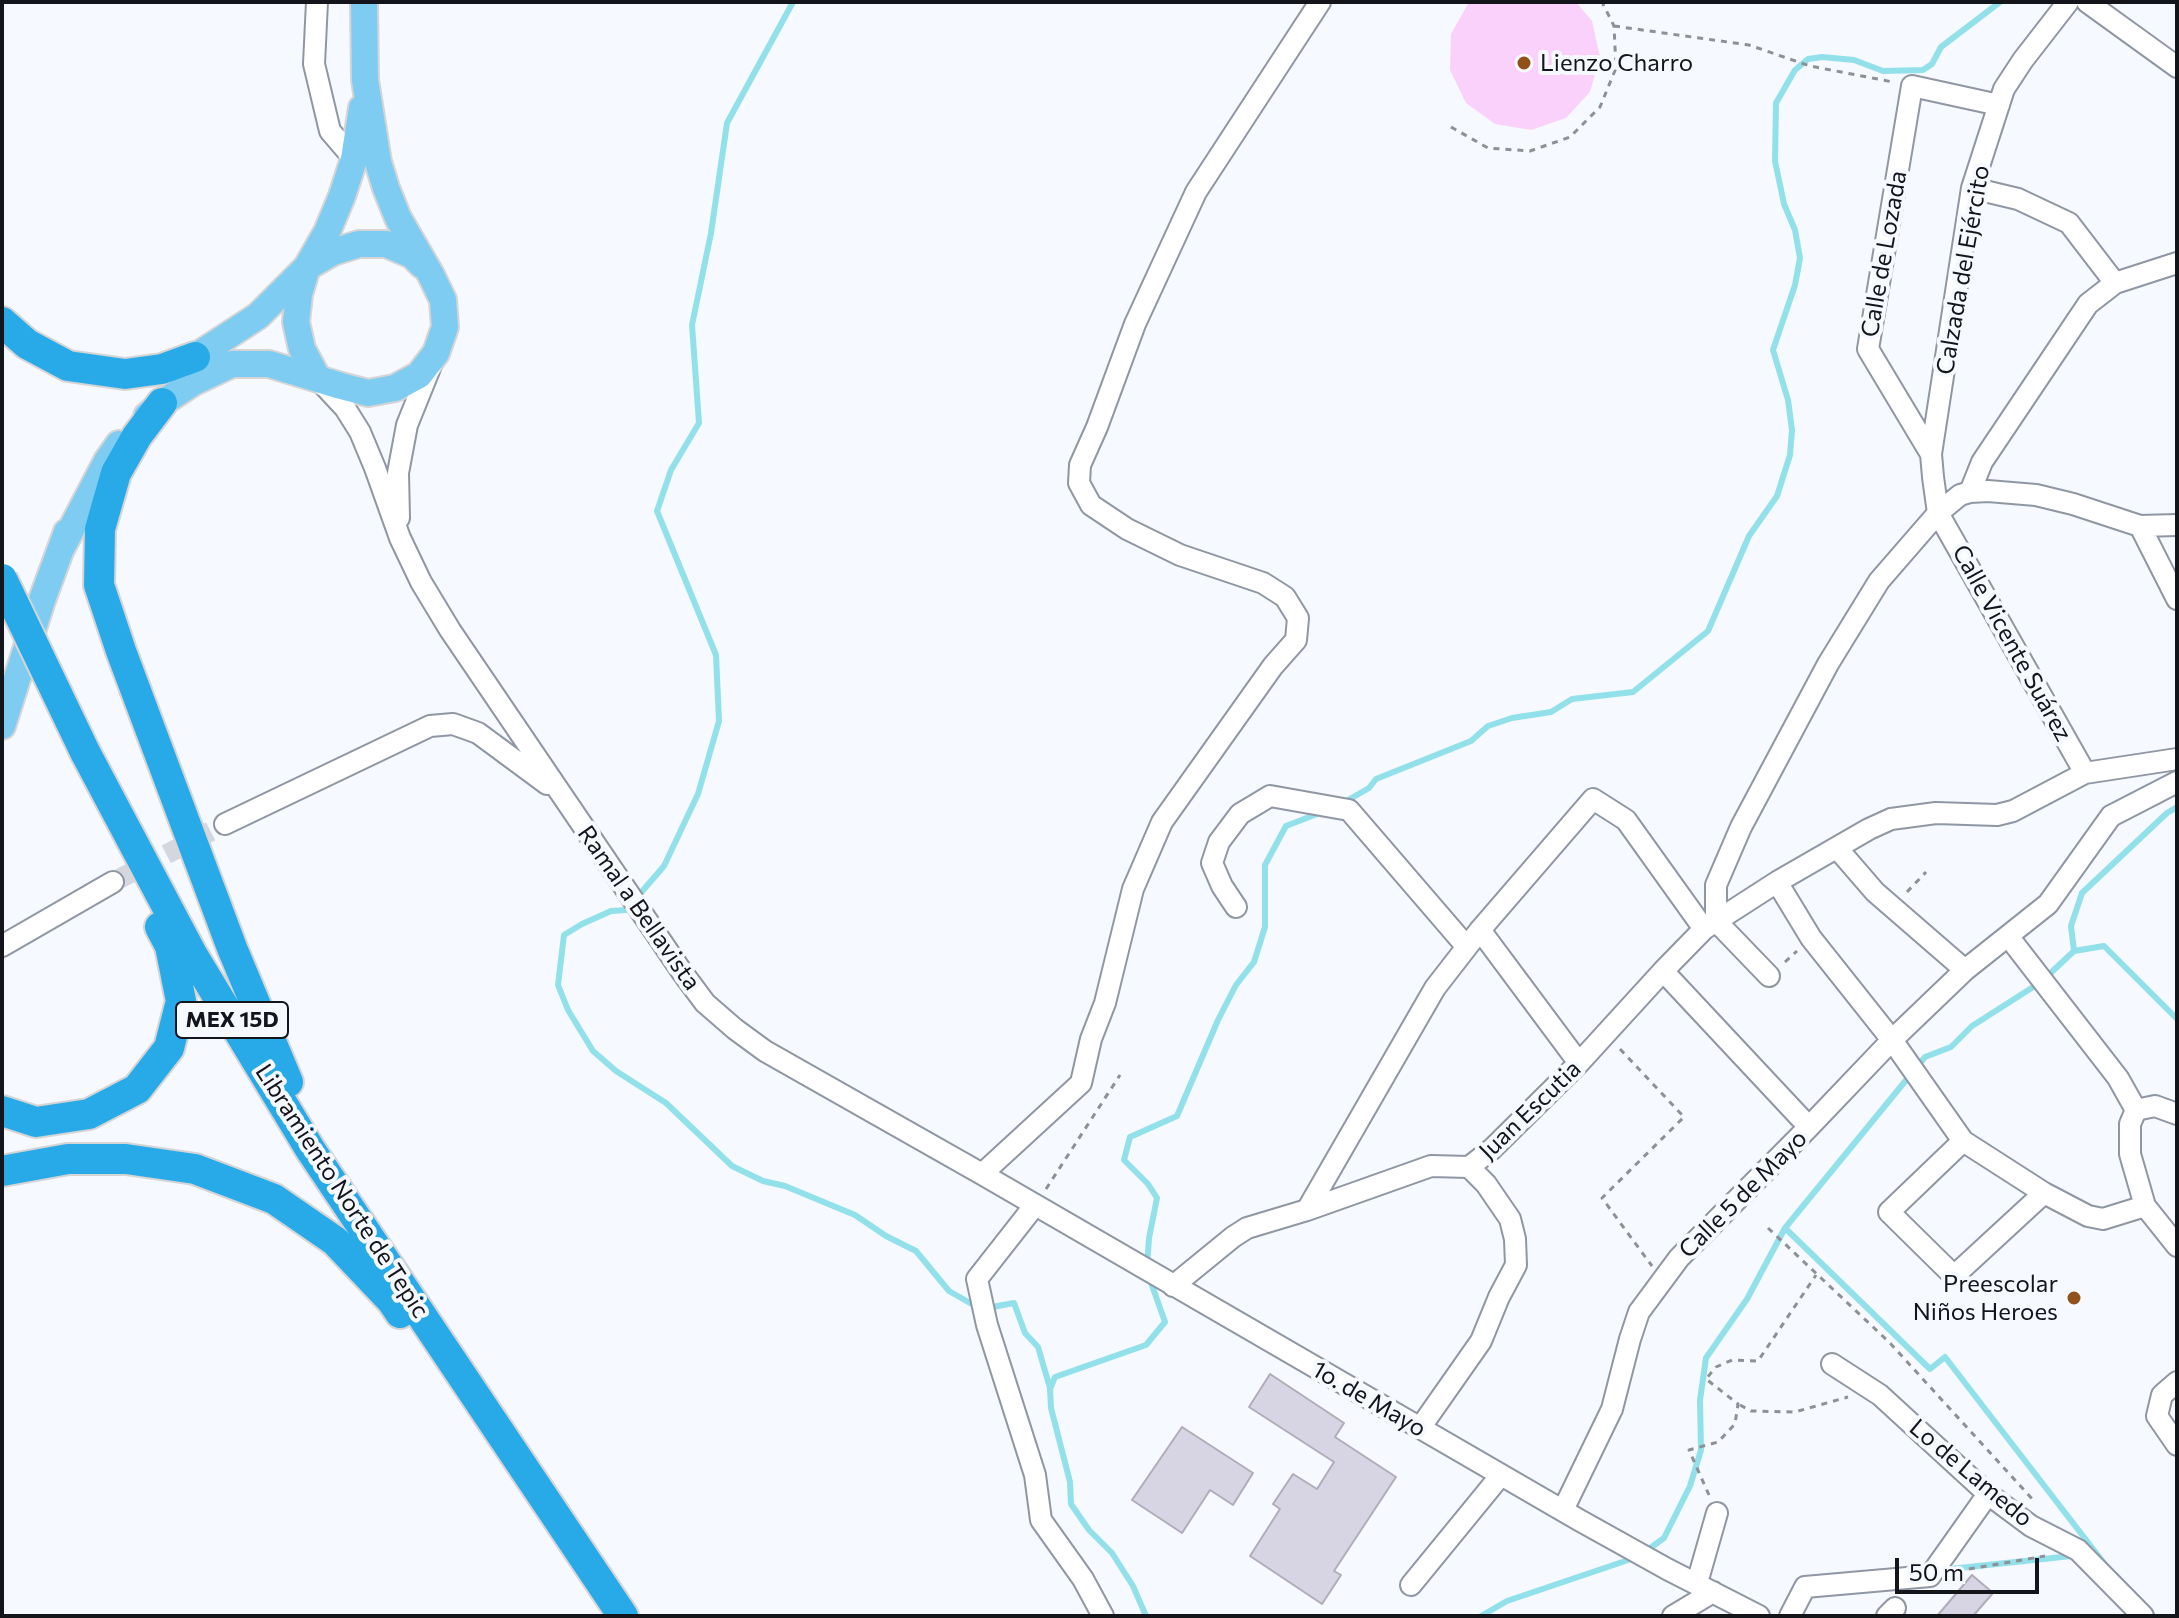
<!DOCTYPE html>
<html>
<head>
<meta charset="utf-8">
<style>
  body { margin:0 }
  #map { position:relative; width:2179px; height:1618px; overflow:hidden; background:#f6f9ff; font-family:Commissioner,sans-serif }
  canvas { display:block }
  .frame { position:absolute; inset:0; border:4px solid #13151b; pointer-events:none }
  .scale { position:absolute; left:1895px; top:1558px; width:144px; height:36px; box-sizing:border-box; border:4px solid #13151b; border-top:0; padding-left:10px; font-size:24px; line-height:28px; white-space:nowrap; color:#13151b; -webkit-text-stroke:6px #f6f9ff; paint-order:stroke }
</style>
</head>
<body>
<div id="map">
<canvas width="2179" height="1618"></canvas>
<div class="frame"></div>
<div class="scale">50 m</div>
</div>
<script>
const c = document.querySelector('canvas').getContext('2d');
c.lineJoin = 'round';
function fill(path, color) {
  c.fillStyle = color;
  c.fill(path, 'evenodd');
}
function toPath(rows) {
  const path = new Path2D();
  for (const r of rows) {
    path.moveTo(r[0], r[1]);
    for (let i = 2; i < r.length; i += 2) path.lineTo(r[i], r[i + 1]);
  }
  return path;
}
function stroke(path, color, width, dash) {
  c.strokeStyle = color;
  c.lineWidth = width;
  c.lineCap = dash ? 'butt' : 'round';
  c.setLineDash(dash || []);
  c.stroke(path);
}
function write(font, color, halo, rows, align = 'center') {
  c.font = font + ' Commissioner,sans-serif';
  c.lineWidth = 8;
  c.setLineDash([]);
  c.textBaseline = 'middle';
  c.strokeStyle = halo;
  c.fillStyle = color;
  for (const [text, x, y, turn = 0] of rows) {
    c.save();
    c.translate(x, y);
    c.rotate((+turn || 0) * Math.PI / 180);
    c.textAlign = isNaN(turn) ? turn : align;
    if (halo) c.strokeText(text, 0, 0);
    c.fillText(text, 0, 0);
    c.restore();
  }
}
fill(toPath([
  [1469,2,1576,2,1592,21,1600,57,1590,92,1566,118,1531,130,1495,124,1466,103,1450,70,1451,34]
]), '#fad1fa');
stroke(toPath([
  [793,2,727,123,711,233,692,325,699,423,671,470,657,511,716,655,719,721,698,794,664,866,626,910,611,911,582,924,564,935,558,985,568,1010,593,1051,616,1071,666,1103,732,1166,763,1181,785,1186,855,1215,886,1236,916,1251,949,1291,977,1307],
  [1343,803,1369,788,1376,779,1471,741,1488,726,1512,718,1551,712,1572,699,1633,692,1708,631,1749,536,1777,496,1790,455,1792,430,1788,400,1773,350,1795,285,1800,258,1795,230,1784,204,1775,161,1776,103,1795,70,1808,59,1822,57,1854,60,1883,71,1923,70,1932,64,1941,47,2000,2],
  [2074,951,2104,946,2177,1019],
  [1785,1228,1930,1369,1945,1357,2110,1571],
  [1147,1267,1149,1238,1157,1198,1148,1184,1124,1160,1130,1137,1177,1116,1218,1020,1236,985,1254,962,1265,927,1265,865,1286,826,1322,812],
  [987,1308,1014,1303,1025,1333,1038,1347,1050,1388],
  [1646,1551,1664,1538,1690,1486,1701,1450,1700,1400,1706,1358,1747,1299,1785,1228,1925,1057,1951,1047,1972,1026,2041,982,2074,951,2071,926,2082,893,2167,813,2177,807],
  [1941,1570,2071,1556,2076,1559],
  [1146,1616,1133,1586,1112,1553,1089,1530,1071,1504,1070,1482,1051,1408,1050,1389,1055,1377,1146,1345,1165,1322,1149,1277],
  [1481,1616,1507,1601,1637,1557]
]), '#92e0ea', 6);
const building = toPath([
  [1270,1374,1344,1423,1335,1437,1396,1477,1334,1571,1341,1575,1322,1604,1250,1556,1280,1509,1273,1504,1293,1474,1317,1489,1334,1462,1249,1407,1270,1374],
  [1182,1427,1253,1473,1233,1505,1210,1490,1182,1533,1132,1500,1182,1427],
  [1972,1575,1993,1593,1973,1616,1937,1616,1972,1575]
]);
fill(building, '#d7d4e4');
stroke(building, '#b0acbc', 2);
stroke(toPath([
  [113,882,225,824]
]), '#d4d7dd', 20, [20, 10]);
const minor = toPath([
  [317,2,314,64,330,131,354,159],
  [2068,2,2023,60,2004,89,1972,188,1931,454,1933,477,1938,513,2085,773],
  [2087,2,2177,67],
  [1972,188,2018,199,2069,223,2115,283],
  [318,379,345,408,360,432,375,468,400,538,421,582,450,630,682,972,705,1003,735,1029,765,1051,982,1174,1579,1520,1667,1569,1759,1616],
  [1931,454,1868,349,1912,86,1999,105],
  [1970,492,1988,491,2036,495,2073,504,2140,526,2177,525],
  [399,518,398,473,407,425,432,363],
  [2140,526,2177,599],
  [225,824,430,726,453,724,478,733,547,784],
  [1837,848,1875,892,1965,970],
  [1777,882,1811,938,1892,1040,1963,1141,2044,1193,2088,1216,2103,1219,2145,1206],
  [1236,907,1222,886,1212,863,1219,842,1240,814,1270,796,1349,810,1466,946],
  [1716,921,1716,885,1741,827,1828,664,1879,581,1938,513,1960,495,1970,492,1982,462,2088,304,2115,283,2177,263],
  [1716,921,1769,976],
  [1480,930,1579,1063],
  [2008,936,2118,1078,2136,1110],
  [2,946,113,882],
  [1663,971,1809,1127],
  [2136,1110,2130,1124,2130,1154,2145,1206,2177,1246],
  [2136,1110,2155,1106,2177,1114],
  [1963,1141,1889,1212,1954,1276,2044,1193],
  [982,1174,1081,1083,1091,1039,1105,1003,1133,889,1162,822,1273,666,1296,640,1298,618,1285,597,1263,583,1180,555,1127,529,1091,505,1079,483,1080,465,1097,427,1135,324,1196,192,1320,2],
  [1035,1205,977,1279,987,1325,1035,1475,1041,1520,1083,1579,1103,1616],
  [1307,1210,1435,988,1480,930,1593,799,1626,820,1704,929],
  [1173,1286,1233,1237,1247,1228,1307,1210,1431,1166,1469,1167,1492,1149,1579,1063,1663,971,1704,929,1777,882,1869,829,1891,819,1936,813,1997,815,2013,811,2085,773,2177,759],
  [1832,1364,1880,1395,1988,1494,2031,1526,2078,1550,2143,1616],
  [2177,1382,2162,1395,2157,1416,2177,1445],
  [1420,1428,1481,1341,1499,1297,1516,1265,1515,1239,1510,1219,1486,1184,1469,1167],
  [1563,1510,1612,1409,1630,1339,1639,1312,1679,1258,1809,1127,1892,1040,1965,970,2048,904,2111,816,2177,782],
  [1697,1583,1717,1513],
  [1411,1585,1501,1475],
  [1673,1616,1713,1592],
  [1790,1616,1805,1587,1930,1576,1988,1494],
  [1887,1616,1895,1608]
]);
const major = toPath([
  [181,369,195,357,258,316,307,267,327,232,342,196,354,159,362,108],
  [318,379,302,349,296,322,299,294,307,267,333,252,359,244,386,244,412,255,422,265],
  [147,416,162,403,194,382,232,364,269,364,341,386,368,393,395,388,419,375,436,353,445,327,443,300,431,275,398,218,386,188,378,162,365,80,364,2],
  [62,547,107,461,119,444],
  [2,726,42,600,67,532]
]);
const highway = toPath([
  [2,322,27,344,68,366,125,374,162,369,195,357],
  [162,403,137,436,116,473,100,529,99,585,121,651,232,948,288,1082],
  [85,752,192,954,310,1149,623,1616],
  [2,1111,36,1122,89,1114,137,1089,169,1048,181,1001,170,946,160,927],
  [2,1171,68,1159,126,1159,195,1169,274,1199,335,1241,392,1301,400,1313]
]);
stroke(minor, '#8f96a4', 24);
stroke(major, '#d5d5d6', 30);
stroke(highway, '#d5d5d6', 34);
stroke(toPath([
  [1614,26,1749,45,1810,66,1893,82],
  [1451,127,1488,148,1530,151,1570,137,1600,107,1616,68,1614,26,1602,2],
  [1907,892,1926,872],
  [1785,962,1797,951],
  [1620,1049,1684,1117,1602,1198,1652,1266],
  [1046,1189,1120,1075],
  [1768,1228,1890,1343,2035,1502],
  [1740,1405,1751,1411,1795,1412,1848,1397],
  [1709,1495,1689,1450,1718,1442,1735,1424,1738,1404,1706,1379,1716,1367,1732,1360,1758,1361,1816,1275],
  [1957,1571,2045,1556]
]), '#8e9096', 3, [6, 6]);
stroke(minor, '#fff', 20);
stroke(major, '#7eccf1', 26);
stroke(highway, '#28aae8', 30);
const highwayBridge = toPath([
  [2,579,85,752]
]);
stroke(highwayBridge, '#d5d5d6', 34, []);
stroke(highwayBridge, '#28aae8', 30);
for (const [x, y, r, color] of [
  [1524,63,8,"#91511b"],
  [2074,1298,8,"#91511b"]
]) {
  const dot = new Path2D();
  dot.arc(x, y, r, 0, 2 * Math.PI);
  c.fillStyle = color;
  c.fill(dot);
  stroke(dot, '#f6f9ff', 3);
}
for (const [x, y, w] of [
  [232,1020,112]
]) {
  const box = new Path2D();
  box.roundRect(x - w / 2, y - 18, w, 36, 6);
  c.fillStyle = '#f6f9ff';
  c.fill(box);
  stroke(box, '#13151b', 2);
}
write('bold 22px', '#13151b', null, [
  ["MEX 15D",232,1020]
]);
write('24px', '#13151b', '#f6f9ff', [
  ["Lienzo Charro",1540,63],
  ["Preescolar",2058,1284,"right"],
  ["Niños Heroes",2058,1312,"right"]
], 'left');
write('24px', '#13151b', '#f6f9ff', [
  ["Calle de Lozada",1884,254,-80],
  ["Calzada del Ejército",1963,270,-80],
  ["Calle Vicente Suárez",2012,643,61],
  ["Ramal a Bellavista",639,908,55],
  ["Juan Escutia",1530,1110,-44],
  ["Libramiento Norte de Tepic",342,1191,57],
  ["Calle 5 de Mayo",1743,1194,-45],
  ["1o. de Mayo",1369,1399,30],
  ["Lo de Lamedo",1971,1473,40]
]);
</script>
</body>
</html>
